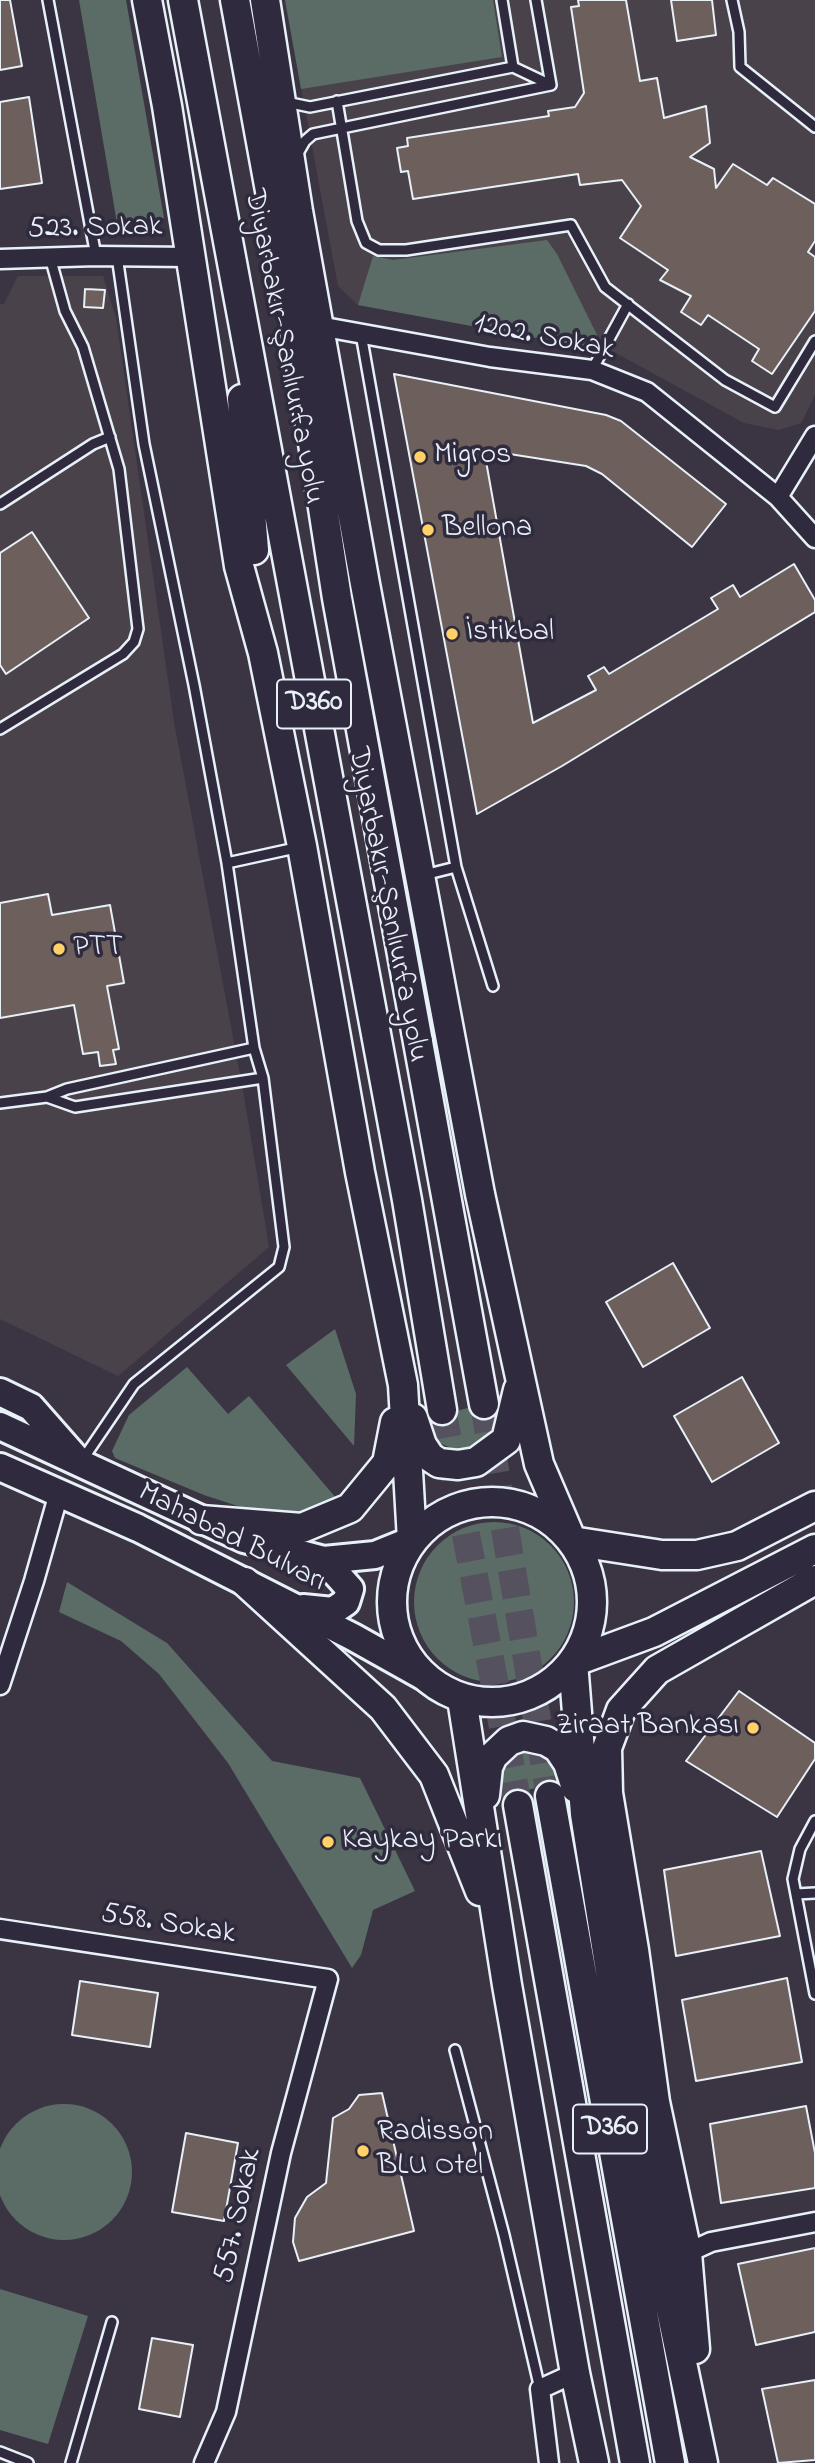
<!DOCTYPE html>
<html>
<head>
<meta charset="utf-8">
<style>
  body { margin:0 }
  canvas { display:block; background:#3b3543 }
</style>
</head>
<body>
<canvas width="815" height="2463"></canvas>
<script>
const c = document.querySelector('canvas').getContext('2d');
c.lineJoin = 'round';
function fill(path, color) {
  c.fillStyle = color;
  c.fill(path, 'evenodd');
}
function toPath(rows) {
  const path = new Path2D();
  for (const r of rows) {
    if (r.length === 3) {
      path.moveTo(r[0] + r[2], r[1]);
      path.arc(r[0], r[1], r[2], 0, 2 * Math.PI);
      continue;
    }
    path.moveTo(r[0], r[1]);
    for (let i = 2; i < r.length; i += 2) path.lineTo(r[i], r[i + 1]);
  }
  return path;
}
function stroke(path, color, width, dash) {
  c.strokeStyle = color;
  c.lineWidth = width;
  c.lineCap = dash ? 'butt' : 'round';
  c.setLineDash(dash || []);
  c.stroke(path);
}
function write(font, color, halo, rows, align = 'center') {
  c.font = font + ' "Indie Flower",sans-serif';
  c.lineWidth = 7;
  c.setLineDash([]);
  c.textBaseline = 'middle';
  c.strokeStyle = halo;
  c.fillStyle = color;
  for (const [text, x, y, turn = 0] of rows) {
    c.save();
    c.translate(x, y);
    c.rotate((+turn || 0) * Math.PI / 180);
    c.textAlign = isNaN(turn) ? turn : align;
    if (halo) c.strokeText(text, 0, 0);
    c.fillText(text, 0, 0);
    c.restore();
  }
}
fill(toPath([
  [285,0,815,0,815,395,801,423,779,430,744,423,614,352,358,305,338,286],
  [18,276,103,276,116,318,174,722,243,1091,269,1247,118,1376,0,1319,0,304,4,304]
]), '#4a424a');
fill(toPath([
  [79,0,126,0,164,218,117,223],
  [285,0,493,0,502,57,301,89],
  [547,240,557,254,597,335,585,347,358,305,373,256,393,260],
  [335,1329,356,1394,354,1446,286,1365],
  [187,1367,228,1414,249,1396,342,1505,304,1520,271,1517,204,1495,115,1458,112,1451,129,1415],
  [496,1401,497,1421,491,1439,473,1450,456,1450,439,1443,431,1434,424,1419],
  [494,1602,80],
  [67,1582,167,1643,272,1761,360,1778,415,1891,373,1910,361,1955,352,1968,228,1763,159,1674,121,1641,59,1612],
  [524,1751,536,1751,555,1764,564,1783,492,1796,495,1769,510,1755],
  [64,2172,68],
  [0,2289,88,2316,48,2444,0,2430]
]), '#5a6c65');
const building = toPath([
  [0,0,10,0,22,66,0,70,0,0],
  [578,0,626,0,640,81,657,78,664,118,706,106,710,143,690,157,714,169,716,188,733,164,767,185,773,178,815,204,815,241,808,252,815,257,815,311,772,374,752,361,759,349,708,315,701,325,681,312,691,296,660,280,668,270,620,238,641,206,622,180,580,185,578,174,413,199,408,171,401,172,397,148,408,146,407,138,549,116,548,111,575,107,584,93,571,7,579,6,578,0],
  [671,0,712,0,716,35,677,41,671,0],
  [29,97,42,183,0,189,0,102,29,97],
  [85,289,105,290,103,308,84,307,85,289],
  [394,374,606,415,621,421,726,504,692,547,602,474,586,466,484,450,533,723,596,690,588,676,604,667,609,674,718,609,711,598,733,585,740,597,794,564,815,600,815,612,562,766,477,814,394,374],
  [32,532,89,618,6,674,0,665,0,553,32,532],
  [48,894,52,915,110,905,124,983,107,986,119,1049,113,1050,116,1064,100,1066,98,1052,83,1054,74,1005,0,1018,0,903,48,894],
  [673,1263,710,1328,643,1367,606,1302,673,1263],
  [742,1377,779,1443,712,1482,674,1416,742,1377],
  [739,1691,815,1743,815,1759,777,1817,686,1761,739,1691],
  [761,1851,780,1936,676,1956,664,1870,761,1851],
  [787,1978,802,2062,696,2081,682,2000,787,1978],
  [80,1981,158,1993,150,2047,72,2035,80,1981],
  [382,2093,414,2231,299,2261,293,2242,295,2218,307,2197,326,2183,333,2118,349,2109,359,2095,382,2093],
  [806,2106,815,2153,815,2188,721,2203,710,2124,806,2106],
  [186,2133,238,2143,224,2221,172,2212,186,2133],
  [815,2248,815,2332,756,2345,738,2264,815,2248],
  [152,2338,193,2345,180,2417,139,2409,152,2338],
  [815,2380,815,2460,778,2463,762,2389,815,2380]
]);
fill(building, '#6d5f5b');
stroke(building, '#e8f1f8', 2);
stroke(toPath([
  [484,1404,550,1796],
  [442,1410,518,1805]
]), '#55515e', 28, [28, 14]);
const service = toPath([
  [48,0,96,256],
  [732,0,739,32,740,67,815,127],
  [513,67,551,85],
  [337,101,357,221,366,243,379,250,406,250,571,225,605,287,725,380,775,407,815,341],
  [286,102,310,107,513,67,502,0],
  [297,155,305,141,313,134,551,85,536,0],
  [361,334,456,867,493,986],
  [592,370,628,304],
  [0,504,93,444,110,437],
  [0,729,123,654,134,642,138,629,119,469,83,347,65,311,50,257],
  [227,863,300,847],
  [424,875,456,867],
  [47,1097,75,1107,263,1078],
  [0,1103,47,1097,67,1089,254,1048],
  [81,1462,134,1384,279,1267,284,1247,263,1078,254,1048,227,863,194,685,144,444,117,256],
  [815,1821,800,1849,793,1879,815,1994],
  [796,1894,815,1893],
  [455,2050,504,2235,540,2389],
  [0,2452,28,2463],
  [71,2463,112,2322]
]);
const minor = toPath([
  [0,259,96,256,190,257],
  [319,326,490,357,592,370,647,392,778,497,815,436],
  [778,497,815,538],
  [0,1685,34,1581,59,1493],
  [0,1929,328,1979,281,2153,226,2412,204,2463],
  [687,2253,711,2242,815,2222],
  [549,2463,540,2389,575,2373]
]);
const primary = toPath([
  [0,1392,31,1407,75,1457],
  [0,1426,244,1539,324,1560,375,1555,412,1540],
  [0,1467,138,1528,353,1637,428,1679],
  [303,1608,333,1611,346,1602,350,1589,324,1560]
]);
const trunk = toPath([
  [147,0,167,106,239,566,263,653,302,846,360,1172,403,1385,412,1540],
  [183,0,407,1200,442,1410],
  [235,0,295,327,337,598,484,1404],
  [265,0,298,211,365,584,480,1194,539,1464,572,1541,662,1555,697,1555,737,1546,815,1506],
  [242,399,254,550],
  [413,1418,422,1445,430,1457,439,1463,458,1465,476,1462,506,1440,518,1390],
  [492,1602,100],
  [201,1520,302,1528,350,1508,387,1463,395,1422],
  [245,1582,383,1708,434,1775,480,1891],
  [462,1699,507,1985,575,2373,594,2463],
  [485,1795,488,1767,493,1756,509,1741,523,1736,546,1741,558,1748,568,1763,576,1788],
  [550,1796,670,2463],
  [518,1805,635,2463],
  [695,2349,687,2253,655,2102,634,1950,608,1793,607,1748,621,1710,657,1670,815,1580],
  [703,2463,663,2272,611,1977,585,1814,573,1662,654,1632,815,1549]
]);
stroke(service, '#e8f1f8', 14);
stroke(minor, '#e8f1f8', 23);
stroke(primary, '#e8f1f8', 32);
stroke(trunk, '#e8f1f8', 33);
stroke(service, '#2f2a3d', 9);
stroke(minor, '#2f2a3d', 18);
stroke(primary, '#2f2a3d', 26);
stroke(trunk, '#2f2a3d', 28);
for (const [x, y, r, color] of [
  [420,457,7,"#ffd166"],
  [428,530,7,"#ffd166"],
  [452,634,7,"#ffd166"],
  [59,949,7,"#ffd166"],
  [753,1728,7,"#ffd166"],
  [328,1842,7,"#ffd166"],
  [363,2151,7,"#ffd166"]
]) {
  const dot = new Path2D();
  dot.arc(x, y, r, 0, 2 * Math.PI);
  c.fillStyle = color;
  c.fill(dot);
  stroke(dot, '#2f2a3d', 2.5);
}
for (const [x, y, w] of [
  [314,704,74],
  [610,2129,74]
]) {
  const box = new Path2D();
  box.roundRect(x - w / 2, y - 24.5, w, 49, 5);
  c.fillStyle = '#2f2a3d';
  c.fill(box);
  stroke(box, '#e8f1f8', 2);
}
write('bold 28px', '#e8f1f8', null, [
  ["D360",314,704],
  ["D360",610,2129]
]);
write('30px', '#e8f1f8', '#2f2a3d', [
  ["523. Sokak",95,230,-1],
  ["1202. Sokak",544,339,11],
  ["Diyarbakır-Şanlıurfa yolu",282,347,79],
  ["Diyarbakır-Şanlıurfa yolu",386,905,79],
  ["Mahabad Bulvarı",231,1539,27],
  ["558. Sokak",168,1926,9],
  ["557. Sokak",240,2216,-78]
]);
write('30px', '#e8f1f8', '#2f2a3d', [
  ["Migros",434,457],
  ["Bellona",442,530],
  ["İstikbal",466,634],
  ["PTT",73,949],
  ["Ziraat Bankası",739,1728,"right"],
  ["Kaykay Parkı",342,1842],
  ["Radisson",377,2134],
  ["BLU Otel",377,2168]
], 'left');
</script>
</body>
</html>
